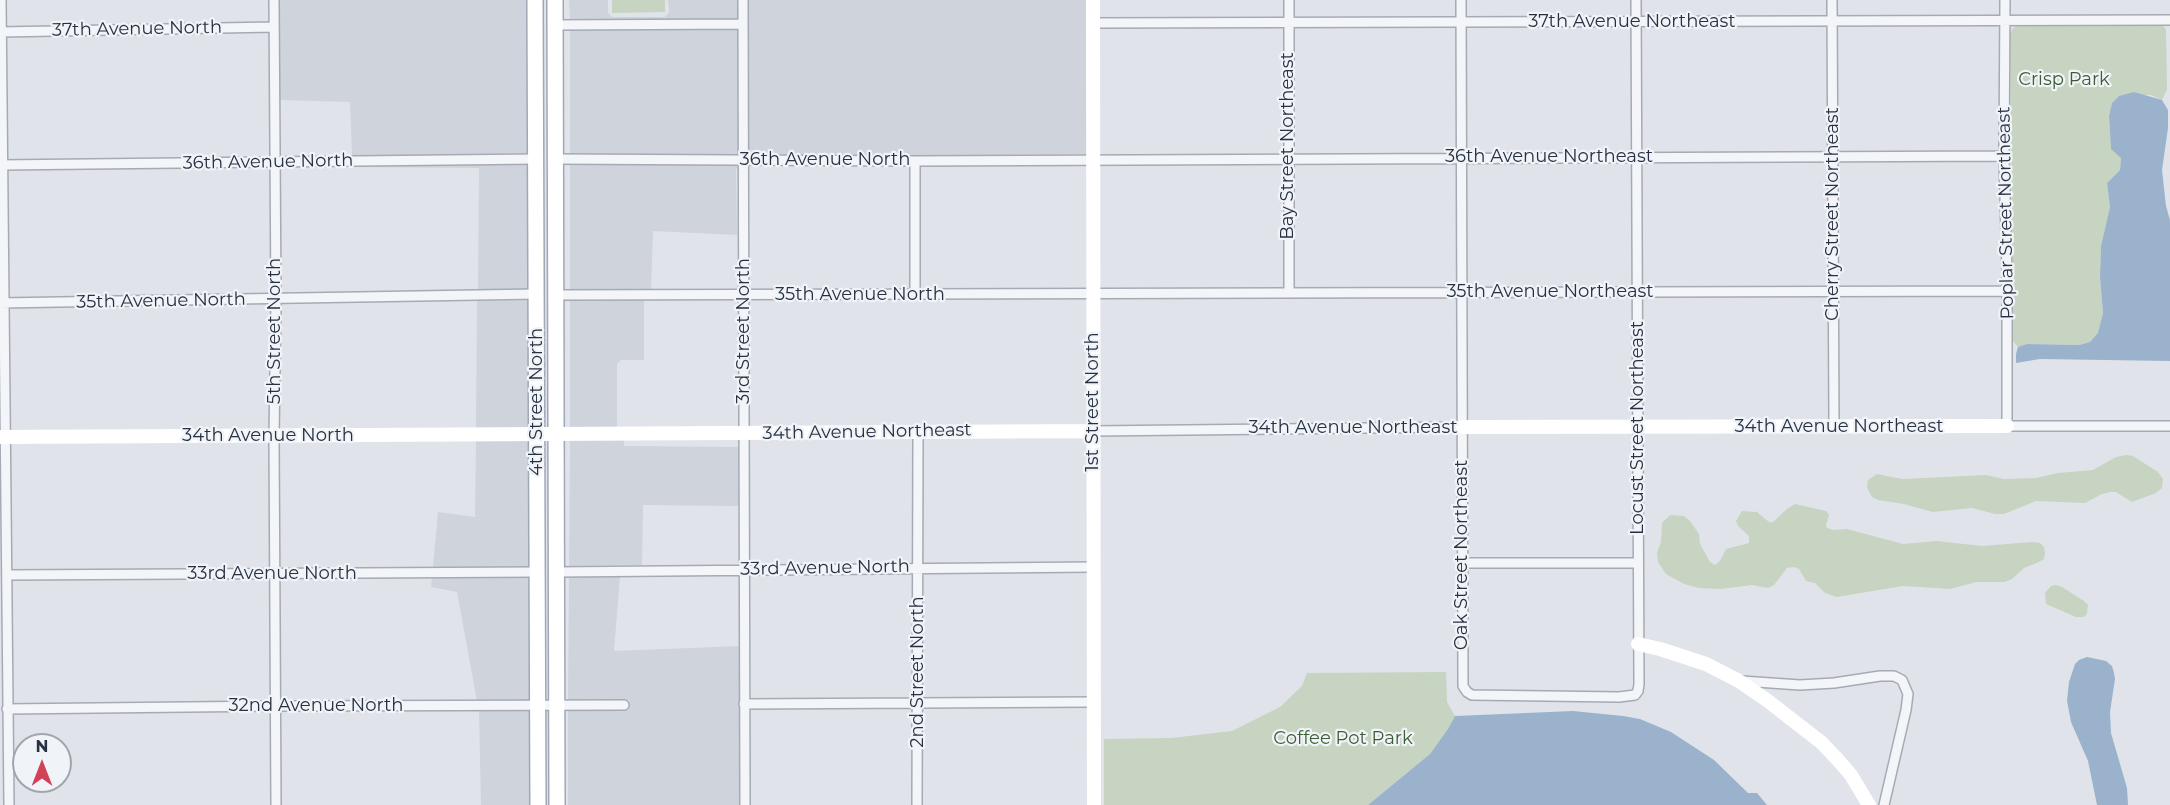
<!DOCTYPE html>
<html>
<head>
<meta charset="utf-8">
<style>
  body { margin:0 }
  #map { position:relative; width:2170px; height:805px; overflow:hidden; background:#e0e4ea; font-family:Montserrat,sans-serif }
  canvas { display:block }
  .north { position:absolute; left:12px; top:733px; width:60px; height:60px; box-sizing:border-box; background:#f0f3f7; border:2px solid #a0a5af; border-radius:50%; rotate:0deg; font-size:16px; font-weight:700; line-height:24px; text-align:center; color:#283142 }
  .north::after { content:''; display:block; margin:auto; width:21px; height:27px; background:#d24256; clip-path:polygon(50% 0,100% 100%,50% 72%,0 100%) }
</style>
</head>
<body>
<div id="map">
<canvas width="2170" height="805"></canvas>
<div class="north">N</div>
</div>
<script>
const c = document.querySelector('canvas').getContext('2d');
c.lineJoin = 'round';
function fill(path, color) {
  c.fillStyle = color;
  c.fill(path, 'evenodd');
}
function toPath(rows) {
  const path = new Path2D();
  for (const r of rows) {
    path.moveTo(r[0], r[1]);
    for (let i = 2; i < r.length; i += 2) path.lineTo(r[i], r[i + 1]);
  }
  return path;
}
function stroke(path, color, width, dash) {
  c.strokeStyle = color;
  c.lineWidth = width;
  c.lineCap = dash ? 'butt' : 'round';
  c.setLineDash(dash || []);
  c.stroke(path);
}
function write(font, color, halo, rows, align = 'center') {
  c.font = font + ' Montserrat,sans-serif';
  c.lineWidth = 4.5;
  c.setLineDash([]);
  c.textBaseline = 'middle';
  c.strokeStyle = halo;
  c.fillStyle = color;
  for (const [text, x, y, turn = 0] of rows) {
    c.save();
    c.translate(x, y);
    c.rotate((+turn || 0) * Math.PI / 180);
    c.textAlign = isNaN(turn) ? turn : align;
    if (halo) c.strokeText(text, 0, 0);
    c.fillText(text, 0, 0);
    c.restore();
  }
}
fill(toPath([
  [279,0,526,0,529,153,352,156,350,102,279,100],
  [569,0,608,0,608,13,612,17,665,17,669,12,668,0,738,0,739,19,570,19],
  [748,0,1088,0,1089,154,915,156,748,154],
  [739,29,739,154,570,154,570,30],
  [529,164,532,289,478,290,479,168,353,167],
  [570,164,739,165,739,168,736,169,737,235,653,231,651,290,570,290],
  [532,300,532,429,476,429,477,301],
  [570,300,644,300,644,360,621,360,617,364,617,429,570,429],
  [532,439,532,567,433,567,438,512,475,517,476,440],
  [624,439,624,446,739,447,739,506,643,505,642,565,569,566,570,440],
  [620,576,614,651,740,646,740,805,568,805,568,711,629,710,629,700,568,701,569,577],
  [432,577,532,577,532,701,477,701,457,592,431,587],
  [479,711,532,711,532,805,481,805]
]), '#ced3dc');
fill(toPath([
  [612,0,665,0,665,12,612,13],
  [2018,26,2163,26,2166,29,2167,89,2162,100,2151,95,2119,96,2112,103,2109,116,2111,149,2121,157,2120,170,2107,183,2110,207,2101,246,2100,277,2103,313,2098,334,2090,342,2079,345,2027,344,2018,347,2013,341,2010,34,2013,28],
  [2126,455,2133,456,2158,472,2163,479,2162,488,2156,493,2132,502,2116,492,2111,492,2102,494,2085,503,2036,501,2004,514,1995,514,1972,508,1933,512,1904,504,1878,500,1872,497,1867,488,1868,480,1877,474,1902,479,1986,475,2004,479,2036,478,2058,473,2093,470,2116,457],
  [1795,504,1826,511,1829,515,1826,525,1827,528,1833,530,1847,529,1903,544,1937,541,1982,546,2032,542,2040,543,2044,547,2045,553,2044,559,2039,562,2024,568,2012,579,2005,582,1976,582,1950,589,1903,586,1837,597,1825,593,1815,583,1806,581,1799,569,1794,567,1787,568,1774,585,1768,588,1752,585,1721,589,1699,588,1684,584,1666,574,1658,562,1657,553,1661,542,1662,523,1670,515,1684,516,1690,521,1699,534,1700,544,1710,562,1715,565,1720,561,1726,549,1749,543,1749,536,1738,526,1736,521,1742,511,1757,512,1769,522,1773,522,1787,509],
  [2056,585,2062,587,2084,601,2088,605,2087,614,2084,617,2076,617,2046,604,2045,593,2051,586],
  [1446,672,1447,702,1455,716,1448,729,1430,754,1368,805,1104,805,1104,739,1171,738,1232,731,1280,707,1302,686,1307,673]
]), '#c6d4c1');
fill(toPath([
  [2134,92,2162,100,2168,110,2168,128,2162,170,2166,206,2170,220,2170,361,2040,359,2016,363,2016,354,2018,347,2027,344,2079,345,2090,342,2098,333,2103,313,2100,277,2101,246,2110,207,2107,183,2120,170,2121,158,2111,149,2109,116,2112,103,2119,96],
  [2087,657,2106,661,2112,666,2114,673,2115,679,2110,712,2111,733,2127,788,2128,805,2097,805,2088,761,2071,722,2067,701,2069,682,2075,664,2079,660],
  [1573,711,1623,716,1640,719,1671,732,1714,760,1748,793,1757,793,1767,805,1368,805,1430,754,1448,729,1455,716]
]), '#9ab2cb');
const street = toPath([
  [1,0,9,805],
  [274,0,276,299,274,436,276,805],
  [743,0,745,805],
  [1461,0,1463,686,1467,692,1472,695,1619,697,1635,695,1638,691,1639,684,1636,0],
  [1832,0,1834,427],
  [2005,0,2004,156,2007,274,2007,426,2170,426],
  [1093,23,2170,20],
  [555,25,743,24],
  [0,32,274,27],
  [556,159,915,161,2004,156],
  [0,165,536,159],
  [1289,292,1289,0],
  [556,295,2007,291],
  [915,295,915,161],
  [0,303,537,294],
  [1093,431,1462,427],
  [1463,563,1638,563],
  [557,572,1093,567],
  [7,575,537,572],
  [1742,681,1800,685,1834,683,1880,676,1894,676,1902,680,1908,694,1906,710,1884,805],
  [744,704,1093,702],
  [7,709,277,706,624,705],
  [917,805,918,432]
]);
const primary = toPath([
  [535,0,538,805],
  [555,0,557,805]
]);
stroke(street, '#a5abb4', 12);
stroke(primary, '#9fa8b6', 18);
stroke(street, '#f3f5f8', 9);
stroke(toPath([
  [1093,0,1094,805],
  [1462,427,2007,426],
  [0,437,1093,431],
  [1638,644,1660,649,1706,664,1739,681,1768,701,1822,743,1838,760,1851,775,1869,805]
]), '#fff', 14);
stroke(primary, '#fff', 15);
write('18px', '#283142', '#f0f3f7', [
  ["37th Avenue Northeast",1632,22],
  ["37th Avenue North",137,29,-1],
  ["Bay Street Northeast",1288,146,-90],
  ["36th Avenue Northeast",1549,157],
  ["36th Avenue North",825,160],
  ["36th Avenue North",268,162,-1],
  ["Poplar Street Northeast",2006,213,-91],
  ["Cherry Street Northeast",1833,214,-90],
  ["35th Avenue Northeast",1550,292],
  ["35th Avenue North",860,295],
  ["35th Avenue North",161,301,-1],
  ["5th Street North",275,331,-90],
  ["3rd Street North",744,331,-90],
  ["4th Street North",537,402,-90],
  ["1st Street North",1093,402,-90],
  ["34th Avenue Northeast",1839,427],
  ["34th Avenue Northeast",1353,428],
  ["Locust Street Northeast",1638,428,-90],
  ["34th Avenue Northeast",867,432,-1],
  ["34th Avenue North",268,436],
  ["Oak Street Northeast",1462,555,-90],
  ["33rd Avenue North",825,568,-1],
  ["33rd Avenue North",272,574],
  ["2nd Street North",918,672,-90],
  ["32nd Avenue North",316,706]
]);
write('18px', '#3d5e35', '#f0f3f7', [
  ["Crisp Park",2064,80],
  ["Coffee Pot Park",1343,739]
]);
</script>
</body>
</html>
